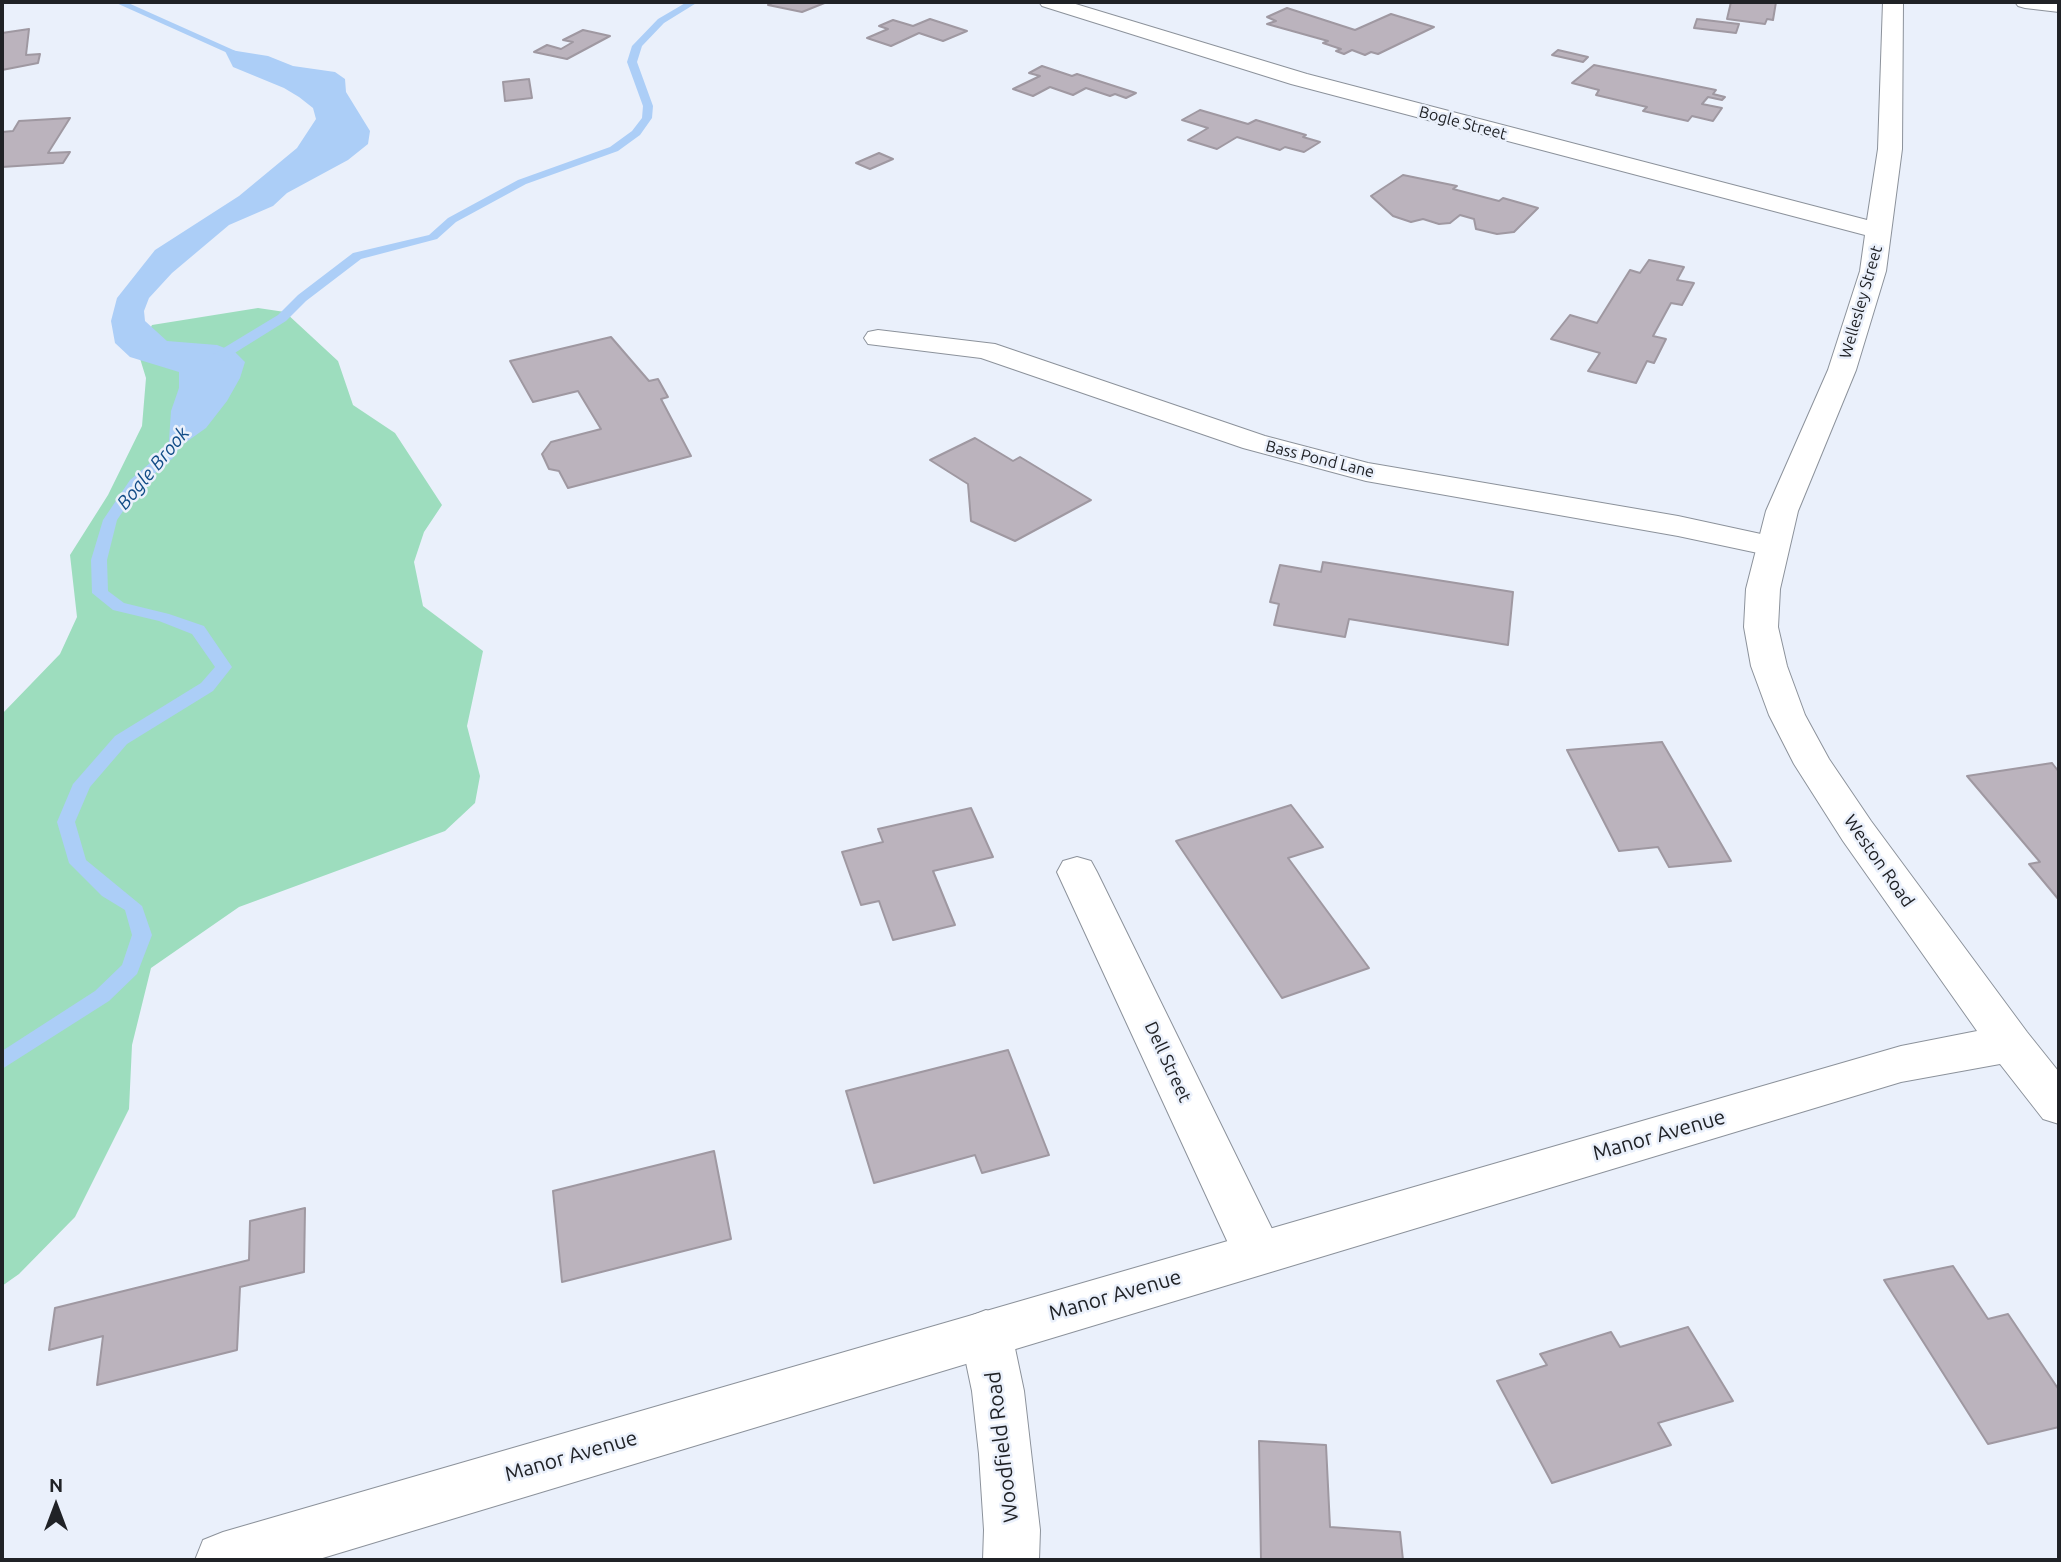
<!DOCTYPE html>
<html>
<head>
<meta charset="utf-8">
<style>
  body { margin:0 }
  #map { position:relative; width:2061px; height:1562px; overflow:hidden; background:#eaf0fb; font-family:Ubuntu,sans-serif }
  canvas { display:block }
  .frame { position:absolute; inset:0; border:4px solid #202226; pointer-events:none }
  .north { position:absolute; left:21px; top:1471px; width:70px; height:70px; -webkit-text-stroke:5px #eaf0fb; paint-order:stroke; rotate:0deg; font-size:19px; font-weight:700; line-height:28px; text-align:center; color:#202226 }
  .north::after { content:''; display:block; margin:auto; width:24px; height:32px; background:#202226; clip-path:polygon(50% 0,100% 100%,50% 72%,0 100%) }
</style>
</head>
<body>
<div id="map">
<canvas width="2061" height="1562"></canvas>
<div class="frame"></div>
<div class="north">N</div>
</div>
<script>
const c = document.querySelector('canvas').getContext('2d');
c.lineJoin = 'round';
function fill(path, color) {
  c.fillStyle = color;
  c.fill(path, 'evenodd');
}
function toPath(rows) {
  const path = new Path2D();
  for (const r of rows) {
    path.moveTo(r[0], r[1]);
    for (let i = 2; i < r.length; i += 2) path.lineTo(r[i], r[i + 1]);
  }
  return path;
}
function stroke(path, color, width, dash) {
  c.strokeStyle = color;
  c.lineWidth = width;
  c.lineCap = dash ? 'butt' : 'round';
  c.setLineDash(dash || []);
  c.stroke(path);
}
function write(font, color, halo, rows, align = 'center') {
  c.font = font + ' Ubuntu,sans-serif';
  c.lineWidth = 5;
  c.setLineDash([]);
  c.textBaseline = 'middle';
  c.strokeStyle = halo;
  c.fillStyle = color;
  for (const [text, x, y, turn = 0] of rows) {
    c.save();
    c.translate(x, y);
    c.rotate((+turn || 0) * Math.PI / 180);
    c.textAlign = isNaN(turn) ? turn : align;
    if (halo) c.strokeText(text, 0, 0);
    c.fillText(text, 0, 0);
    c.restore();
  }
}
fill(toPath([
  [258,308,285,312,338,361,353,405,395,433,442,505,424,532,414,562,423,606,483,651,467,726,480,776,475,803,445,831,239,907,151,968,132,1045,129,1109,75,1217,19,1274,2,1286,2,714,60,654,77,617,70,555,108,495,142,426,146,378,138,352,152,325]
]), '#9dddbe');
fill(toPath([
  [224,49,268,56,293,66,335,72,345,79,346,92,370,131,368,144,348,160,287,193,273,206,229,225,172,273,149,298,144,311,145,321,167,341,217,345,235,352,245,362,240,378,227,401,206,428,168,455,171,411,179,388,179,372,130,357,115,343,111,321,117,298,155,250,239,196,297,148,316,119,313,108,299,97,284,88,233,67]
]), '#accef7');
fill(toPath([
  [114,2,126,2,249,57,241,59,114,2],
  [687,2,698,2,664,23,642,46,637,62,653,106,652,118,640,135,618,151,526,184,456,222,437,239,361,259,306,301,286,321,217,364,207,364,207,358,278,315,298,295,353,253,429,235,448,218,518,180,610,147,632,131,642,118,643,106,627,62,632,46,658,19,687,2],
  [180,431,187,435,173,458,140,486,117,520,107,560,108,591,124,603,169,614,204,626,232,667,213,691,127,744,90,787,75,822,86,860,142,906,152,935,137,974,109,1001,2,1069,2,1051,95,991,122,965,132,935,125,910,102,896,69,863,57,822,73,784,115,736,201,683,215,667,192,634,159,621,113,610,92,593,91,560,103,520,130,480,163,452,175,432,180,431]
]), '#accef7');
const building = toPath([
  [774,2,827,2,802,12,768,5,774,2],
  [1731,2,1776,2,1773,20,1767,19,1765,24,1727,19,1731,2],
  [1287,8,1355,30,1391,14,1434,27,1378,54,1371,52,1365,55,1352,50,1344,54,1336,51,1341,49,1323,43,1328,41,1267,24,1276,21,1267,17,1287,8],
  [930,19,967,31,943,41,919,33,891,46,867,38,888,29,879,26,893,20,913,26,930,19],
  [1697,19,1739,24,1736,33,1694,28,1697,19],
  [29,29,26,55,40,54,38,63,2,70,2,33,29,29],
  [583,30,610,36,567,59,534,52,547,45,561,49,573,42,563,40,583,30],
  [1558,50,1588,57,1583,62,1552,55,1558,50],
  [1594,65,1716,90,1713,94,1725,97,1722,100,1708,97,1702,104,1722,108,1713,121,1692,116,1688,121,1643,111,1647,107,1596,95,1599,90,1572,83,1594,65],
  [1042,66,1072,76,1077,74,1136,93,1126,98,1115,94,1110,96,1086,88,1073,95,1050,87,1033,96,1013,89,1040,76,1029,73,1042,66],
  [529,79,532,98,505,101,503,82,529,79],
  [1200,110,1248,124,1256,120,1306,135,1303,137,1320,142,1304,152,1285,147,1280,150,1237,137,1217,149,1188,140,1208,128,1182,120,1200,110],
  [70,118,48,153,70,152,63,163,2,167,2,132,13,131,19,121,70,118],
  [879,153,893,159,870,169,856,163,879,153],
  [1403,175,1457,186,1453,189,1499,201,1503,198,1538,208,1514,232,1497,234,1476,229,1474,219,1460,215,1450,223,1439,224,1423,219,1411,222,1393,216,1371,196,1403,175],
  [1649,260,1684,267,1677,280,1694,283,1682,305,1671,303,1653,336,1666,339,1654,363,1647,361,1636,383,1588,371,1600,353,1551,339,1570,315,1597,323,1630,270,1640,273,1649,260],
  [611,337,649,381,658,379,668,397,661,399,691,456,568,488,559,471,549,469,542,454,551,442,601,429,578,391,533,402,510,361,611,337],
  [975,438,1013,461,1020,457,1091,500,1015,541,971,521,968,484,930,460,975,438],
  [1323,562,1513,592,1508,645,1349,619,1345,637,1274,625,1279,604,1270,602,1280,565,1321,572,1323,562],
  [1662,742,1731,861,1669,867,1658,847,1619,851,1567,750,1662,742],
  [2052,763,2059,772,2059,900,2029,864,2040,862,1967,776,2052,763],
  [1291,805,1323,847,1288,858,1369,968,1282,998,1176,841,1291,805],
  [971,808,993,857,933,871,955,925,893,940,879,901,861,905,842,852,883,842,878,829,971,808],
  [1008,1050,1049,1155,982,1173,975,1155,874,1183,846,1091,1008,1050],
  [714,1151,731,1239,562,1282,553,1191,714,1151],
  [305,1208,304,1272,240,1287,237,1350,97,1385,103,1336,49,1350,55,1308,249,1260,250,1221,305,1208],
  [1953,1266,1988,1319,2008,1314,2059,1390,2059,1427,1988,1444,1884,1280,1953,1266],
  [1688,1327,1733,1401,1658,1423,1671,1445,1552,1483,1497,1381,1547,1365,1540,1354,1611,1332,1620,1347,1688,1327],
  [1259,1441,1326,1445,1330,1527,1400,1532,1403,1560,1261,1560,1259,1441]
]);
fill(building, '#bbb3bd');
stroke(building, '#9f98a1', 2);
const street = toPath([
  [2015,2,2059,2,2059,12,2025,8,2018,6,2015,2],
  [878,330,995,344,1265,436,1368,463,1678,516,1784,539,1789,546,1784,553,1772,556,1678,536,1366,481,1243,448,981,358,868,344,864,338,868,332,878,330],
  [1077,857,1091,861,1097,872,1276,1237,1283,1253,1276,1269,1258,1275,1240,1269,1057,872,1063,861,1077,857],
  [986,1310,1004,1317,1012,1334,1024,1391,1040,1530,1039,1560,983,1560,984,1530,979,1454,972,1391,960,1334,968,1317,986,1310]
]);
const secondary = toPath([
  [1039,2,1069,2,1307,74,1867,220,1878,149,1883,2,1903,2,1902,149,1886,271,1856,370,1798,511,1780,589,1778,627,1787,666,1805,715,1829,759,1871,821,2027,1032,2059,1072,2059,1124,2043,1119,2000,1064,1901,1082,316,1560,195,1560,203,1540,223,1532,1901,1046,1977,1031,1843,841,1794,764,1769,715,1751,666,1744,627,1746,589,1766,511,1828,370,1860,271,1865,235,1291,84,1042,6,1039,2]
]);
stroke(street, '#8c929b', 2);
stroke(secondary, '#8c929b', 2);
fill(street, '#fff');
fill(secondary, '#fff');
write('16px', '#202226', '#eaf0fb', [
  ["Bogle Street",1463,123,15],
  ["Wellesley Street",1861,302,-74],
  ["Bass Pond Lane",1320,459,14]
]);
write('18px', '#202226', '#eaf0fb', [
  ["Weston Road",1879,861,55],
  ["Dell Street",1168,1062,65]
]);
write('italic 19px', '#124c87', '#eaf0fb', [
  ["Bogle Brook",153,468,-50]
]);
write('21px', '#202226', '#eaf0fb', [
  ["Manor Avenue",1659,1135,-16],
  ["Manor Avenue",1115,1295,-16],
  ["Woodfield Road",1002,1447,-97],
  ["Manor Avenue",571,1456,-16]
]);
</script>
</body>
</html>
